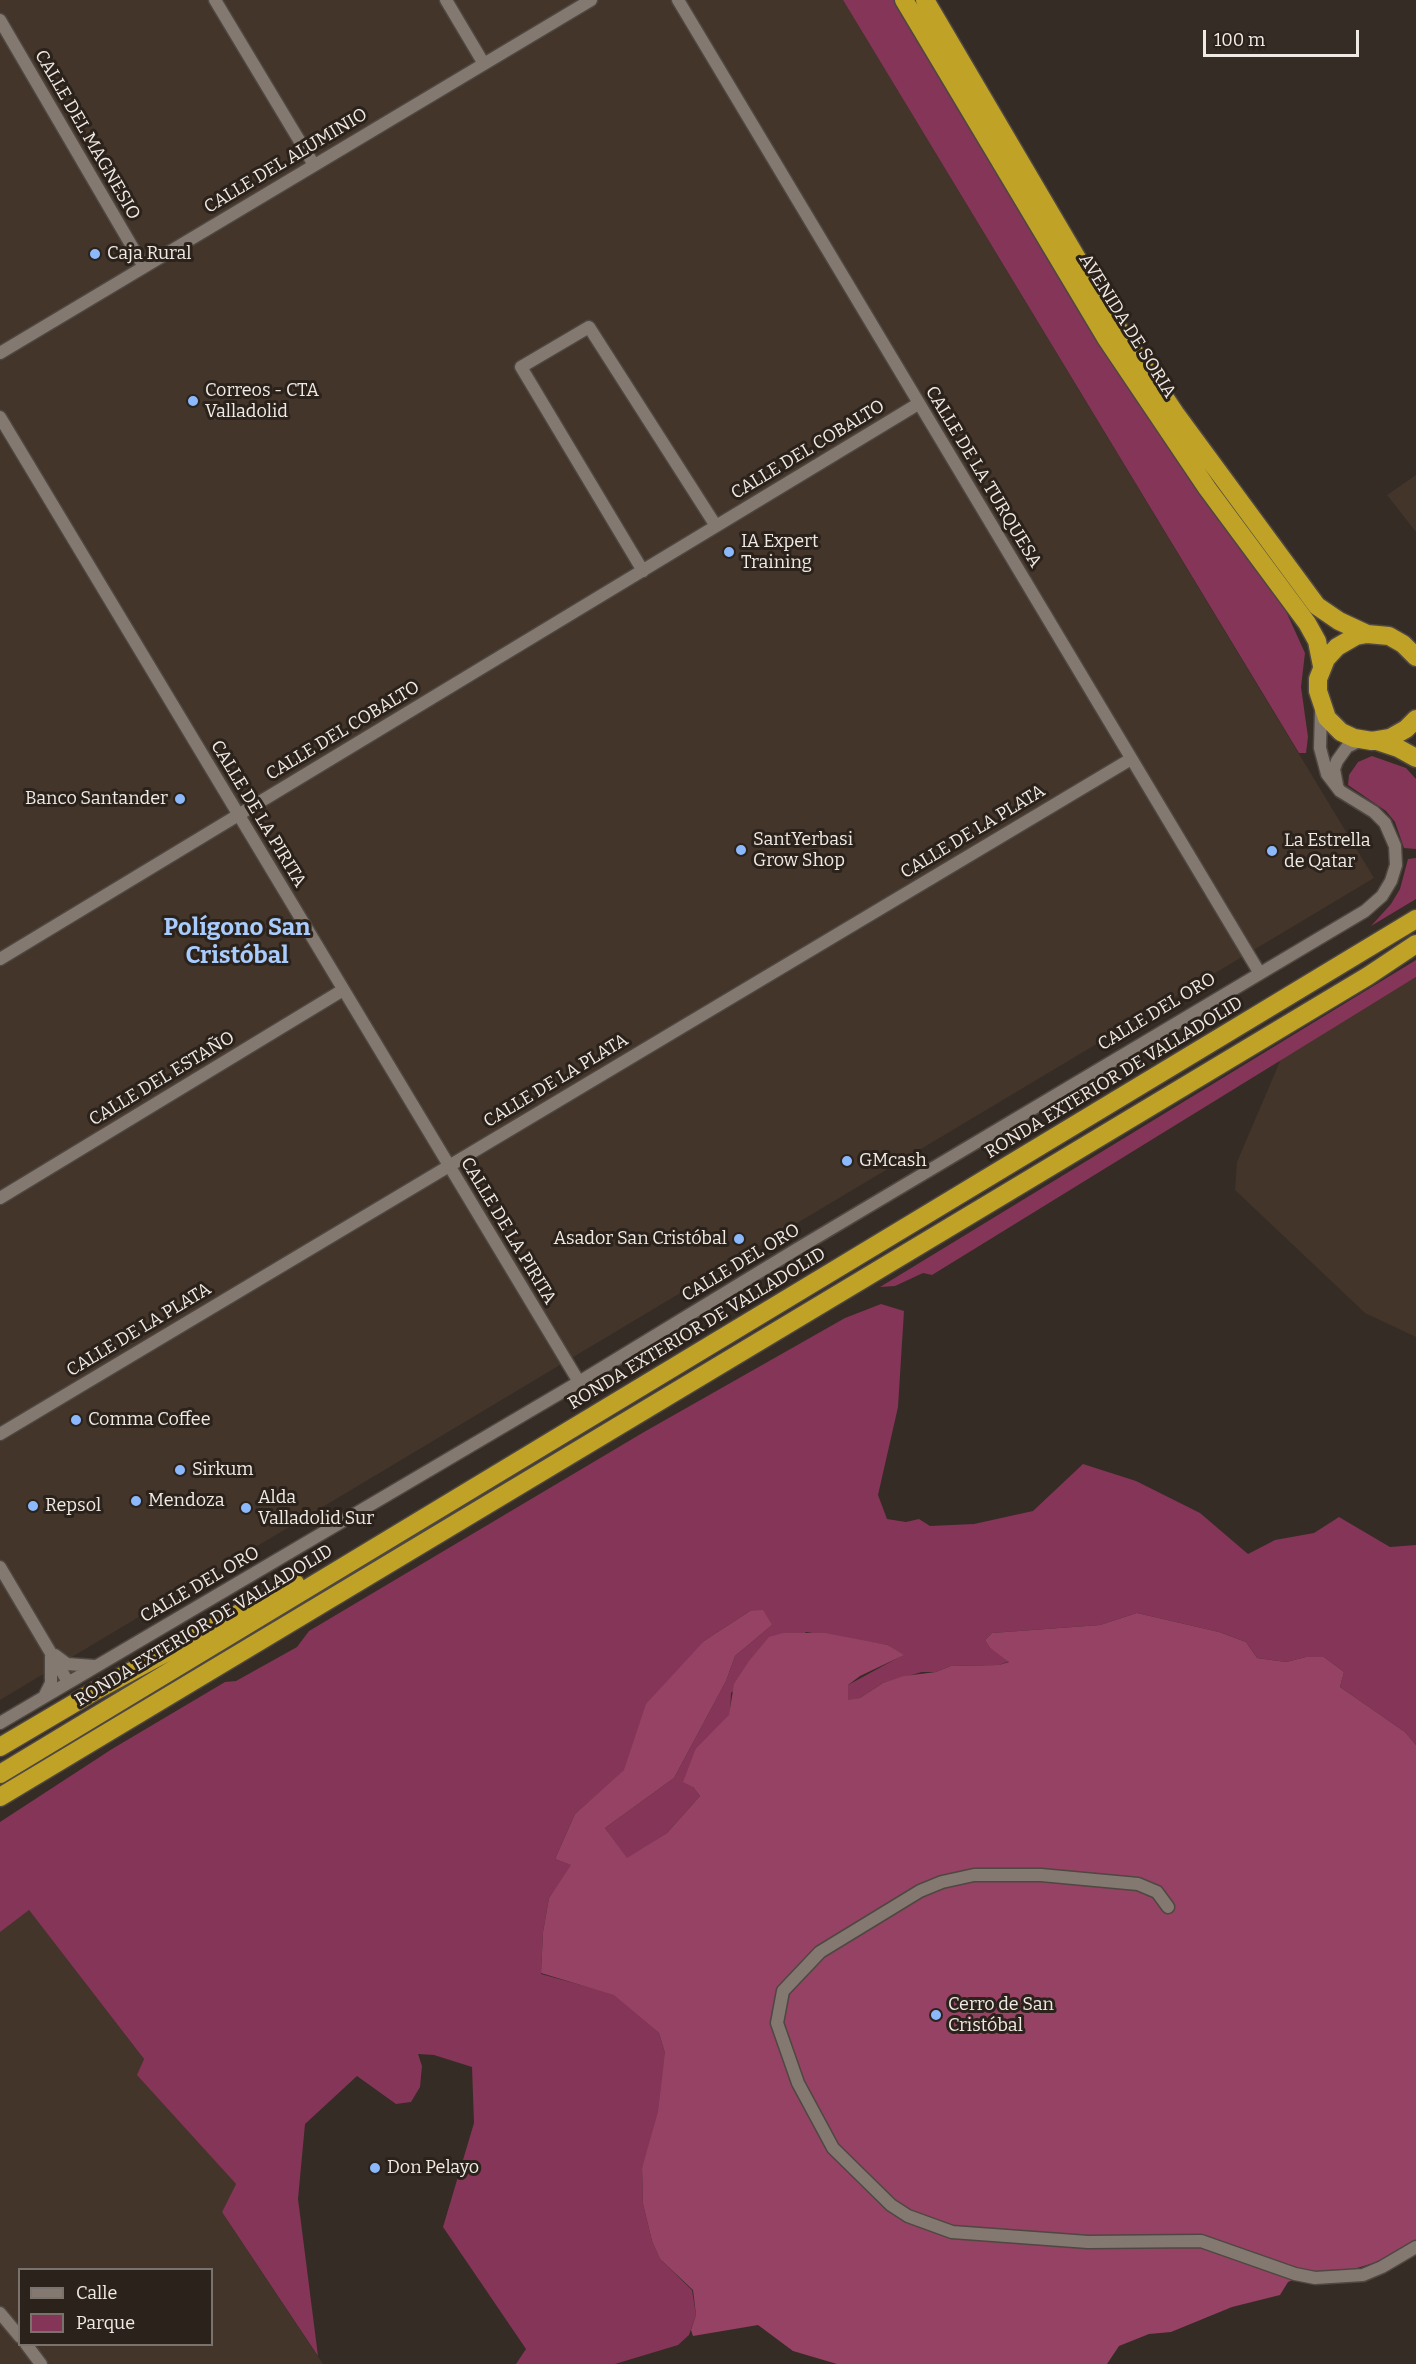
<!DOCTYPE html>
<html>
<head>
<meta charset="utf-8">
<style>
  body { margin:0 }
  #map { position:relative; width:1416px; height:2364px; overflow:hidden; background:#352c25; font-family:Bitter,serif }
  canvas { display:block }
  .legend { position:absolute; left:18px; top:2268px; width:195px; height:78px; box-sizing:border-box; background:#2b221b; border:2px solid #7a726c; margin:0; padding:8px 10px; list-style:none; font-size:18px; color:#f0eae5 }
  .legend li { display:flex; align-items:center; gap:12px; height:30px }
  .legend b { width:30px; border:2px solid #7a726c }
  .scale { position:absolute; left:1203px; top:30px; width:156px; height:27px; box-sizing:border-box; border:3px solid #f0eae5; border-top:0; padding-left:8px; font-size:18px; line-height:21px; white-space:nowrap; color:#f0eae5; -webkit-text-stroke:4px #2b221b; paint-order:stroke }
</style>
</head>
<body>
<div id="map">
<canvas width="1416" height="2364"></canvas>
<ul class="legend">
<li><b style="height:8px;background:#837970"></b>Calle</li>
<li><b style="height:16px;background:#853557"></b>Parque</li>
</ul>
<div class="scale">100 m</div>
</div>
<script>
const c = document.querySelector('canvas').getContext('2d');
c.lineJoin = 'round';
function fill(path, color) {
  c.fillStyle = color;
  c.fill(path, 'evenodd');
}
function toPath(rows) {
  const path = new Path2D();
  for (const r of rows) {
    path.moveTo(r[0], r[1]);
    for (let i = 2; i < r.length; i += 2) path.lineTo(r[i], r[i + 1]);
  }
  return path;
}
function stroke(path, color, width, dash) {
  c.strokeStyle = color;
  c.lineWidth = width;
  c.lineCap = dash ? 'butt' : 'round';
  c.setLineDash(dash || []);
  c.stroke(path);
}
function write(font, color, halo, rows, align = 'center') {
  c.font = font + ' Bitter,serif';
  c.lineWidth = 6;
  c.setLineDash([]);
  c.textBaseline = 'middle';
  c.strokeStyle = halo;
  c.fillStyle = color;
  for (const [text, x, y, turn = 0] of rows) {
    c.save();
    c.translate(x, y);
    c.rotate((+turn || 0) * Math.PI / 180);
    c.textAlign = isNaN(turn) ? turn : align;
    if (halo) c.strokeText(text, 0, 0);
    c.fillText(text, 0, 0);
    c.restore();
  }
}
fill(toPath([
  [0,0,843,0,1374,878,0,1700],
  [1416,475,1416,532,1387,495],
  [1416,977,1416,1337,1365,1313,1235,1190,1237,1162,1281,1059],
  [29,1910,144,2059,138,2075,236,2184,222,2212,323,2364,0,2364,0,1924],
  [20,2270,212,2270,212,2344,20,2344]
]), '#43352a');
fill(toPath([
  [843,0,894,0,1111,363,1200,495,1285,609,1305,653,1301,687,1308,737,1306,753,1299,753],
  [1372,756,1406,768,1416,779,1416,849,1404,848,1395,822,1386,811,1348,785,1349,775,1358,762],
  [1416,858,1416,899,1371,926,1391,904,1400,889,1408,859],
  [1416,960,1416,977,932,1275,923,1273,895,1286,880,1287],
  [881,1304,904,1311,898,1407,878,1495,887,1519,906,1522,919,1519,930,1526,974,1524,1033,1511,1083,1464,1136,1481,1200,1513,1248,1554,1275,1540,1314,1533,1339,1517,1390,1547,1416,1545,1416,1745,1405,1732,1340,1687,1344,1672,1324,1657,1306,1657,1286,1662,1257,1658,1246,1642,1219,1632,1137,1613,1100,1625,992,1633,985,1640,990,1648,1010,1661,999,1665,951,1666,936,1672,922,1672,883,1683,860,1698,848,1701,848,1685,903,1655,888,1645,806,1632,731,1693,730,1715,696,1748,693,1787,700,1796,667,1833,627,1859,605,1828,674,1778,726,1681,735,1656,772,1625,750,1611,704,1641,632,1750,625,1770,575,1814,555,1859,572,1865,549,1898,543,1932,541,1974,614,1994,659,2033,665,2053,682,2058,642,2168,643,2204,652,2241,660,2259,692,2290,696,2315,689,2335,678,2345,615,2364,516,2364,526,2349,443,2227,474,2123,472,2067,434,2055,418,2054,422,2066,420,2087,411,2102,396,2104,357,2076,305,2124,298,2199,318,2356,222,2212,236,2184,137,2075,144,2059,29,1910,0,1932,0,1822,112,1749,225,1682,236,1681,297,1647,309,1631,644,1432,845,1318]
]), '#853557');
fill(toPath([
  [763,1610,772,1625,735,1656,726,1681,674,1778,605,1828,627,1858,667,1833,700,1796,693,1787,683,1782,696,1748,729,1715,734,1684,749,1661,769,1637,783,1633,825,1633,888,1645,904,1655,860,1676,848,1685,848,1700,860,1698,883,1683,904,1676,936,1672,951,1666,999,1665,1009,1662,990,1648,985,1640,992,1633,1100,1625,1137,1613,1219,1632,1246,1642,1257,1658,1286,1662,1306,1657,1324,1657,1344,1672,1340,1687,1405,1732,1416,1745,1416,2240,1380,2261,1344,2272,1311,2272,1288,2282,1280,2295,1232,2307,1171,2332,1149,2334,1119,2346,1107,2364,837,2364,793,2351,758,2325,693,2336,691,2330,696,2315,693,2290,660,2259,652,2241,643,2204,642,2168,658,2112,665,2053,659,2033,614,1995,541,1973,543,1932,549,1898,571,1865,555,1859,575,1814,624,1770,646,1704,704,1641,750,1611]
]), '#964264');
const minor = toPath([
  [215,0,314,165],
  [446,0,484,64],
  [678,0,1259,972],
  [0,20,144,267],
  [0,353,591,0],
  [0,417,579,1382],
  [643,571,521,367,589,327,716,526],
  [1337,785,1334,769,1337,761,1347,747,1361,740],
  [0,959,918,404],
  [0,1198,343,990],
  [0,1434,1131,759],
  [0,1567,68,1682],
  [55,1655,67,1664,94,1666],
  [45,1695,51,1683,51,1657],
  [0,1723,579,1382,797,1249,1365,911,1382,896,1391,881,1396,865,1395,846,1385,823,1374,812,1340,791,1327,774,1320,748,1321,711],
  [1168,1907,1157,1892,1138,1884,1041,1875,974,1875,942,1882,920,1891,820,1952,783,1991,777,2023,798,2083,833,2148,891,2205,908,2216,952,2232,1088,2242,1201,2241,1295,2274,1315,2278,1363,2275,1382,2267,1416,2247],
  [0,2313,20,2337],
  [26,2344,41,2364]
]);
const highway = toPath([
  [904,0,1106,338,1207,488,1307,623,1317,641,1322,666],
  [925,0,1118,328,1175,413,1317,606,1339,621,1367,634],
  [1416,657,1403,644,1389,636,1367,634,1356,636,1337,647,1326,659,1318,679,1318,691,1327,718,1341,732,1354,738,1372,741,1390,738,1406,729,1416,719],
  [1377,741,1398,748,1416,758],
  [0,1747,95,1691,295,1583],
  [0,1774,1416,919],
  [0,1797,1368,976,1416,944]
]);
stroke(minor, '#4f4741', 15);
stroke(highway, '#4f4741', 21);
stroke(minor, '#837970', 12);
stroke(highway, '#c0a326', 18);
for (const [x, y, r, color] of [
  [95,254,6,"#8cb9fc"],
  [193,401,6,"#8cb9fc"],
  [729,552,6,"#8cb9fc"],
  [180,799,6,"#8cb9fc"],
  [741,850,6,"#8cb9fc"],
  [1272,851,6,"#8cb9fc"],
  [847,1161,6,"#8cb9fc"],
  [739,1239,6,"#8cb9fc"],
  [76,1420,6,"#8cb9fc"],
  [180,1470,6,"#8cb9fc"],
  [136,1501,6,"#8cb9fc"],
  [33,1506,6,"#8cb9fc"],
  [246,1508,6,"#8cb9fc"],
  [936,2015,6,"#8cb9fc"],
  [375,2168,6,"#8cb9fc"]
]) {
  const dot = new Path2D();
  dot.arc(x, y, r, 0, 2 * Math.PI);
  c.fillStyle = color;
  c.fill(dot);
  stroke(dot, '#2b221b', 2);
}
write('18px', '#f0eae5', '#2b221b', [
  ["CALLE DEL MAGNESIO",87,135,60],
  ["CALLE DEL ALUMINIO",286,161,-31],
  ["AVENIDA DE SORIA",1127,326,58],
  ["CALLE DEL COBALTO",808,450,-31],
  ["CALLE DE LA TURQUESA",983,477,59],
  ["CALLE DEL COBALTO",343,731,-31],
  ["CALLE DE LA PIRITA",258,814,59],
  ["CALLE DE LA PLATA",973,832,-31],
  ["CALLE DEL ORO",1157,1012,-31],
  ["RONDA EXTERIOR DE VALLADOLID",1114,1078,-31],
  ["CALLE DEL ESTAÑO",162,1079,-31],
  ["CALLE DE LA PLATA",556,1081,-31],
  ["CALLE DE LA PIRITA",508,1231,59],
  ["CALLE DEL ORO",741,1263,-31],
  ["RONDA EXTERIOR DE VALLADOLID",697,1329,-31],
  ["CALLE DE LA PLATA",139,1330,-31],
  ["CALLE DEL ORO",200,1585,-30],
  ["RONDA EXTERIOR DE VALLADOLID",204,1626,-31]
]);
write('18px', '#f0eae5', '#2b221b', [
  ["Caja Rural",107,254],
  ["Correos - CTA",205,391],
  ["Valladolid",205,412],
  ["IA Expert",741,542],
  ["Training",741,563],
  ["Banco Santander",168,799,"right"],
  ["SantYerbasi",753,840],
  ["Grow Shop",753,861],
  ["La Estrella",1284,841],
  ["de Qatar",1284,862],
  ["GMcash",859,1161],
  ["Asador San Cristóbal",727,1239,"right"],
  ["Comma Coffee",88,1420],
  ["Sirkum",192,1470],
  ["Alda",258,1498],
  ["Valladolid Sur",258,1519],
  ["Mendoza",148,1501],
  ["Repsol",45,1506],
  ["Cerro de San",948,2005],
  ["Cristóbal",948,2026],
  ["Don Pelayo",387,2168]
], 'left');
write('bold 24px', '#a9ccfe', '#2b221b', [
  ["Polígono San",237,928],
  ["Cristóbal",237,956]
]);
</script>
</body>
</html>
